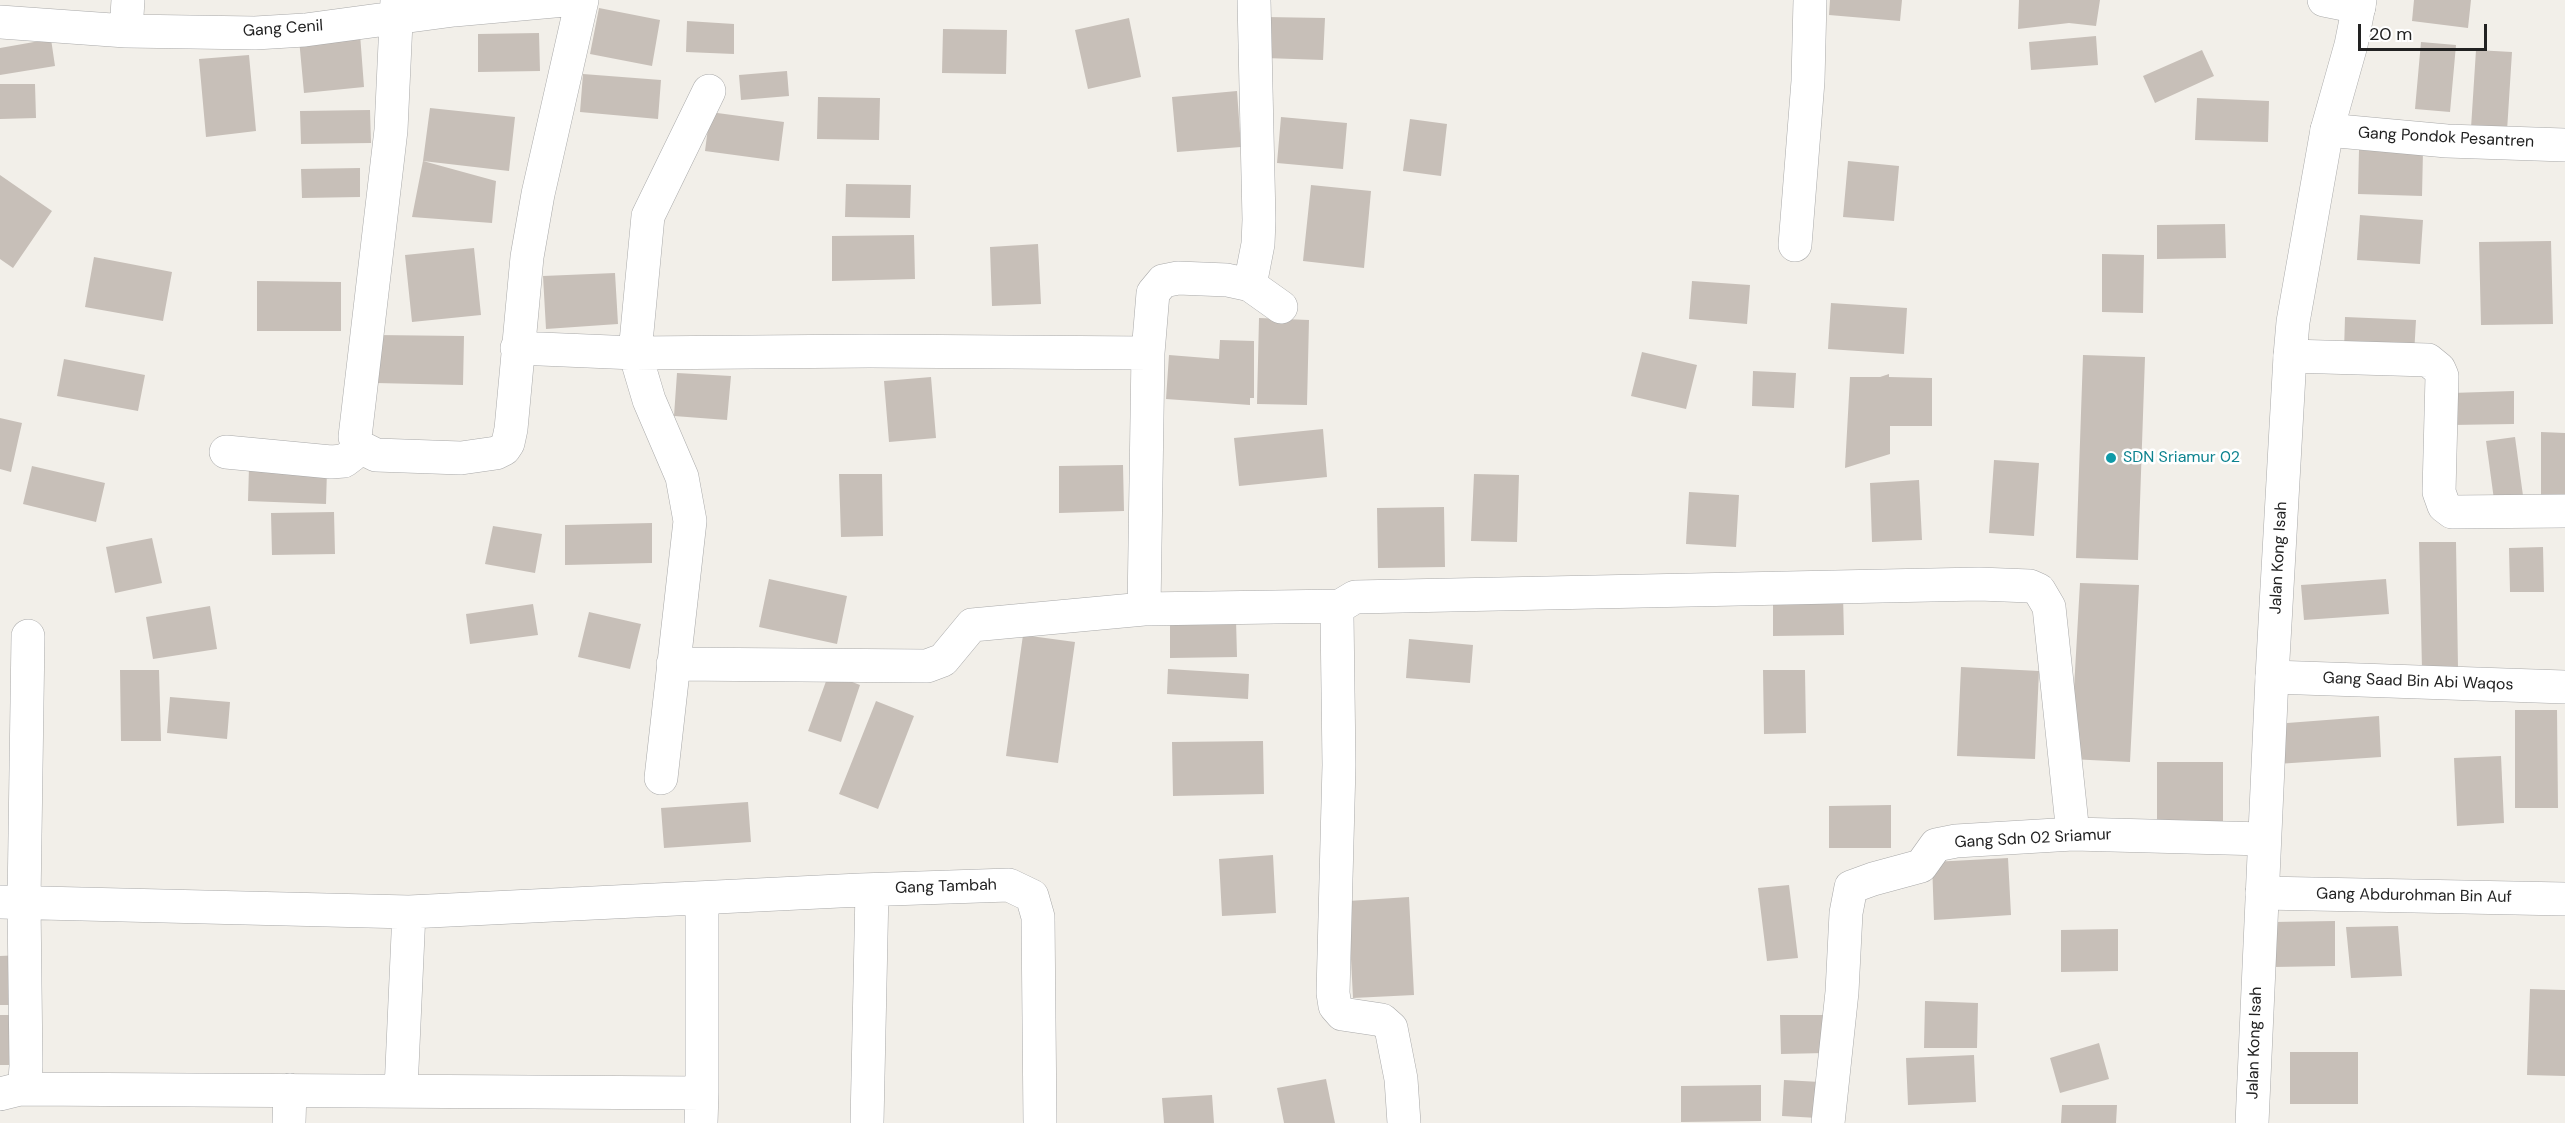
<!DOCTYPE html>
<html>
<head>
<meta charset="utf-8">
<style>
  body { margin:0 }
  #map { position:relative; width:2565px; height:1123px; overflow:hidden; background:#f2efe9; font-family:"DM Sans",sans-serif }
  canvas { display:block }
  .scale { position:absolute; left:2358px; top:24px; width:129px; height:27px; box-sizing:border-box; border:3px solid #222; border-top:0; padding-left:8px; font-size:18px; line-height:21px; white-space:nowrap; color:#222; -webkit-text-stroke:4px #fff; paint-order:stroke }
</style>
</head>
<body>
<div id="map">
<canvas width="2565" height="1123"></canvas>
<div class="scale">20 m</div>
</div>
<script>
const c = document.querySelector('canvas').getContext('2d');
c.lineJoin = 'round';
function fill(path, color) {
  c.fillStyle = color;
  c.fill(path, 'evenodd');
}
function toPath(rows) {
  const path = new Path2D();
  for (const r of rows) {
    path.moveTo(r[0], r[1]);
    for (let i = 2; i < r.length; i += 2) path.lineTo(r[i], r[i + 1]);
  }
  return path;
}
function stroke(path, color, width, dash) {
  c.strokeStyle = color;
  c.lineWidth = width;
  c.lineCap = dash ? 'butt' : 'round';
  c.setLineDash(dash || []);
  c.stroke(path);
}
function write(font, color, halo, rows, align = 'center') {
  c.font = font + ' "DM Sans",sans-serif';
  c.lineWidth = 5;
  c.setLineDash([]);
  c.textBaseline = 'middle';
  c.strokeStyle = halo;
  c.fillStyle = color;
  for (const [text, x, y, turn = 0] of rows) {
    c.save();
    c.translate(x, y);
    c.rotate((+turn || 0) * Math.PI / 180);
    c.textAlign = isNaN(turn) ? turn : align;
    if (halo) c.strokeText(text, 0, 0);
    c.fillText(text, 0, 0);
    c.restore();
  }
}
fill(toPath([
  [1830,0,1902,0,1900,21,1829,15],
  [2019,0,2100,0,2096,26,2069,23,2018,29],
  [2414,0,2471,0,2468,28,2412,21],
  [599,8,660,20,652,66,590,54],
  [1266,17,1325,18,1323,60,1265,58],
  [1129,18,1141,77,1088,89,1075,30],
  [687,21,734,24,734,54,686,52],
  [943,29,1007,30,1006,74,942,73],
  [539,33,540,71,478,72,478,34],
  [360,34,364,87,304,93,299,39],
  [2096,36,2098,65,2031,70,2029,42],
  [51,39,55,66,0,75,0,48],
  [2421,42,2456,45,2450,112,2415,109],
  [2202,50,2214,76,2155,103,2143,76],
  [2476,50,2512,52,2507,131,2471,128],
  [249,55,256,131,206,137,199,59],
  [787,71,789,96,741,100,739,75],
  [583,74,661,80,658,119,580,112],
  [0,84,35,84,36,118,0,119],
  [1237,91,1241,147,1177,152,1172,97],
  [818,97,880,98,879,140,817,139],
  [2197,98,2269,101,2268,142,2195,140],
  [430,108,515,117,509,171,423,161],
  [370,110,371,143,301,144,300,111],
  [710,112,784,122,779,161,705,151],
  [1281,117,1347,123,1343,169,1277,163],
  [1410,119,1447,124,1441,176,1403,171],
  [2359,150,2423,151,2422,196,2358,194],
  [423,161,496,181,492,223,412,217],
  [1848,161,1899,166,1894,221,1843,217],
  [360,168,360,197,302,198,301,169],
  [0,175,52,211,13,268,0,259],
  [846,184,911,185,910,218,845,217],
  [1311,185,1371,191,1364,268,1303,261],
  [2360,215,2423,220,2420,264,2357,260],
  [2225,224,2226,258,2157,259,2157,225],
  [914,235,915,279,832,281,832,236],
  [2551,241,2553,324,2481,325,2479,242],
  [1038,244,1041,304,992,306,990,247],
  [474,248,481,315,412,322,405,255],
  [2102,254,2144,255,2143,313,2102,312],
  [94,257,172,272,163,321,85,307],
  [615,273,618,324,546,329,543,276],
  [257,281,341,282,341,331,257,331],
  [1692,281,1750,285,1747,324,1689,319],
  [1831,303,1907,308,1904,354,1828,349],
  [2345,317,2416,320,2414,355,2344,352],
  [1259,318,1309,320,1307,405,1257,404],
  [376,335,464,336,463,385,376,383],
  [1220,340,1254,341,1254,398,1250,398,1250,405,1166,399,1169,355,1219,359],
  [1642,352,1697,365,1686,409,1631,396],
  [2083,355,2145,357,2138,560,2076,558],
  [64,359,145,375,138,411,57,396],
  [1753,371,1796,373,1794,408,1752,406],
  [677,373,731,376,727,420,674,416],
  [1889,374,1889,377,1932,378,1932,426,1890,426,1890,454,1845,468,1850,377,1880,377],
  [931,377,936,438,889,442,884,381],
  [2514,391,2514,424,2452,425,2451,393],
  [0,418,22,423,11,472,0,469],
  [1323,429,1327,477,1239,486,1234,438],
  [2541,432,2565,433,2565,505,2541,505],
  [2515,437,2524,503,2495,507,2486,441],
  [1994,460,2039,463,2034,536,1989,533],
  [1123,465,1124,511,1059,513,1059,466],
  [32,466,105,483,96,522,23,504],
  [249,467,327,470,326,504,248,501],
  [839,474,882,474,883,536,841,537],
  [1474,474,1519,475,1517,542,1471,541],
  [1919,480,1922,540,1872,542,1870,483],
  [1689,492,1739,495,1736,547,1686,544],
  [1444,507,1445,567,1378,568,1377,508],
  [334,512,335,554,272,555,271,513],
  [652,523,652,563,565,565,565,525],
  [493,526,542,534,535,573,485,564],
  [152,538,162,583,115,593,106,547],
  [2419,542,2456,542,2458,668,2422,669],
  [2543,547,2544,592,2510,592,2509,548],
  [769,579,847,596,837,644,759,627],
  [2386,579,2389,614,2304,620,2301,585],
  [2080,583,2139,585,2130,762,2070,759],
  [1843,595,1844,635,1773,636,1773,596],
  [533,604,538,635,470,644,466,614],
  [210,606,217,649,153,659,146,617],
  [589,612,641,624,630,669,578,657],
  [1236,619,1237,657,1170,658,1170,620],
  [1023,635,1075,642,1058,763,1006,756],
  [1409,639,1473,645,1470,683,1406,678],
  [1961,667,2039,671,2035,759,1957,756],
  [1168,669,1249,674,1248,699,1167,694],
  [120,670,159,670,161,741,121,741],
  [1763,670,1805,670,1806,733,1764,734],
  [829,673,860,685,841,742,808,731],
  [170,697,230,702,227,739,167,733],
  [876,701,914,716,878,809,839,794],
  [2515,710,2557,710,2558,808,2515,808],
  [2379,716,2381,757,2277,764,2274,724],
  [1263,741,1264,794,1173,796,1172,742],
  [2501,756,2504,823,2457,826,2454,758],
  [2157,762,2223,762,2223,821,2157,821],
  [748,802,751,842,664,848,661,808],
  [1891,805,1891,848,1829,848,1829,806],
  [1273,855,1276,913,1222,916,1219,859],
  [2008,858,2011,915,1934,920,1932,862],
  [1789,885,1798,958,1767,961,1758,888],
  [1409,897,1414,995,1353,998,1348,901],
  [2335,921,2335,966,2273,967,2272,922],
  [2398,926,2402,976,2351,978,2346,927],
  [2118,929,2118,971,2061,972,2061,930],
  [22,955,22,1005,0,1005,0,956],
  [2530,989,2565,990,2565,1076,2527,1075],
  [1925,1001,1978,1003,1977,1048,1924,1048],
  [0,1015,22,1015,22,1065,0,1065],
  [1780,1015,1824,1015,1825,1053,1781,1054],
  [2099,1043,2109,1079,2060,1093,2050,1058],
  [2290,1052,2358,1052,2358,1104,2290,1104],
  [1974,1055,1976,1102,1908,1105,1906,1058],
  [1326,1079,1335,1123,1284,1123,1277,1088],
  [1784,1080,1820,1082,1818,1118,1782,1116],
  [1761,1085,1761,1121,1681,1122,1681,1086],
  [1212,1095,1214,1123,1164,1123,1162,1098],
  [2062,1105,2117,1105,2116,1123,2061,1123]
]), '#c7bfb8');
const minor = toPath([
  [397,0,391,130,355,437,358,446,376,455,461,458,496,453,504,449,508,443,511,429,527,257,538,194,582,0],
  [2324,0,2359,7],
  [0,22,126,31,255,33,305,30,454,10,565,0],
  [126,31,128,0],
  [2327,130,2447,141,2565,145],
  [1795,245,1808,81,1810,0],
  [1250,285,1258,244,1259,220,1254,0],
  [517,348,635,353,870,351,1148,353,1144,609],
  [1148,353,1153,293,1163,281,1178,278,1227,280,1250,285,1281,307],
  [2290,356,2428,360,2439,369,2442,376,2439,492,2444,506,2452,512,2565,511],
  [226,452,331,462,344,461,352,455,358,446],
  [673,664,927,666,943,660,972,625,1144,609,1340,606],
  [2272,677,2565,687],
  [661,778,690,521,682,477,649,400,635,353,648,216,709,91],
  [2262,893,2565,899],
  [0,902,409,912,860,890,1009,885,1032,896,1038,917,1040,1123],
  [20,1089,702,1093,702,898],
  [401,1090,409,912],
  [0,1094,20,1089,25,1080,26,1066,24,902,28,636],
  [289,1123,290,1090],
  [701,1123,702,1093],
  [867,1123,872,890],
  [1404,1123,1401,1079,1391,1028,1382,1020,1342,1014,1335,1006,1333,993,1339,765,1337,615,1340,606,1355,597,1979,584,2030,586,2039,590,2049,607,2073,834],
  [1828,1123,1842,992,1846,913,1851,887,1873,879,1921,866,1936,845,1956,841,2073,834,2264,839]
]);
const tertiary = toPath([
  [2252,1123,2272,677,2290,356,2293,322,2327,130,2351,45,2360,0]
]);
stroke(minor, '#a9a9a9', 34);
stroke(tertiary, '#a9a9a9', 34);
stroke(minor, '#fff', 33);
stroke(tertiary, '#fff', 33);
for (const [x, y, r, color] of [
  [2111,458,6,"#0f9aa8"]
]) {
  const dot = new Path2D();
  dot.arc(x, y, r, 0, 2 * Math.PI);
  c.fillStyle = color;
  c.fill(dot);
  stroke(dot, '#fff', 2);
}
write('16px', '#222', '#fff', [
  ["Gang Cenil",283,29,-4],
  ["Gang Pondok Pesantren",2446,138,3],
  ["Jalan Kong Isah",2279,558,-87],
  ["Gang Saad Bin Abi Waqos",2418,682,2],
  ["Gang Sdn 02 Sriamur",2033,839,-3],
  ["Gang Tambah",946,887,-2],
  ["Gang Abdurohman Bin Auf",2414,896,1],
  ["Jalan Kong Isah",2255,1043,-88]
]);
write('16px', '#0d838f', '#fff', [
  ["SDN Sriamur 02",2123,458]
], 'left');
</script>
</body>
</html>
